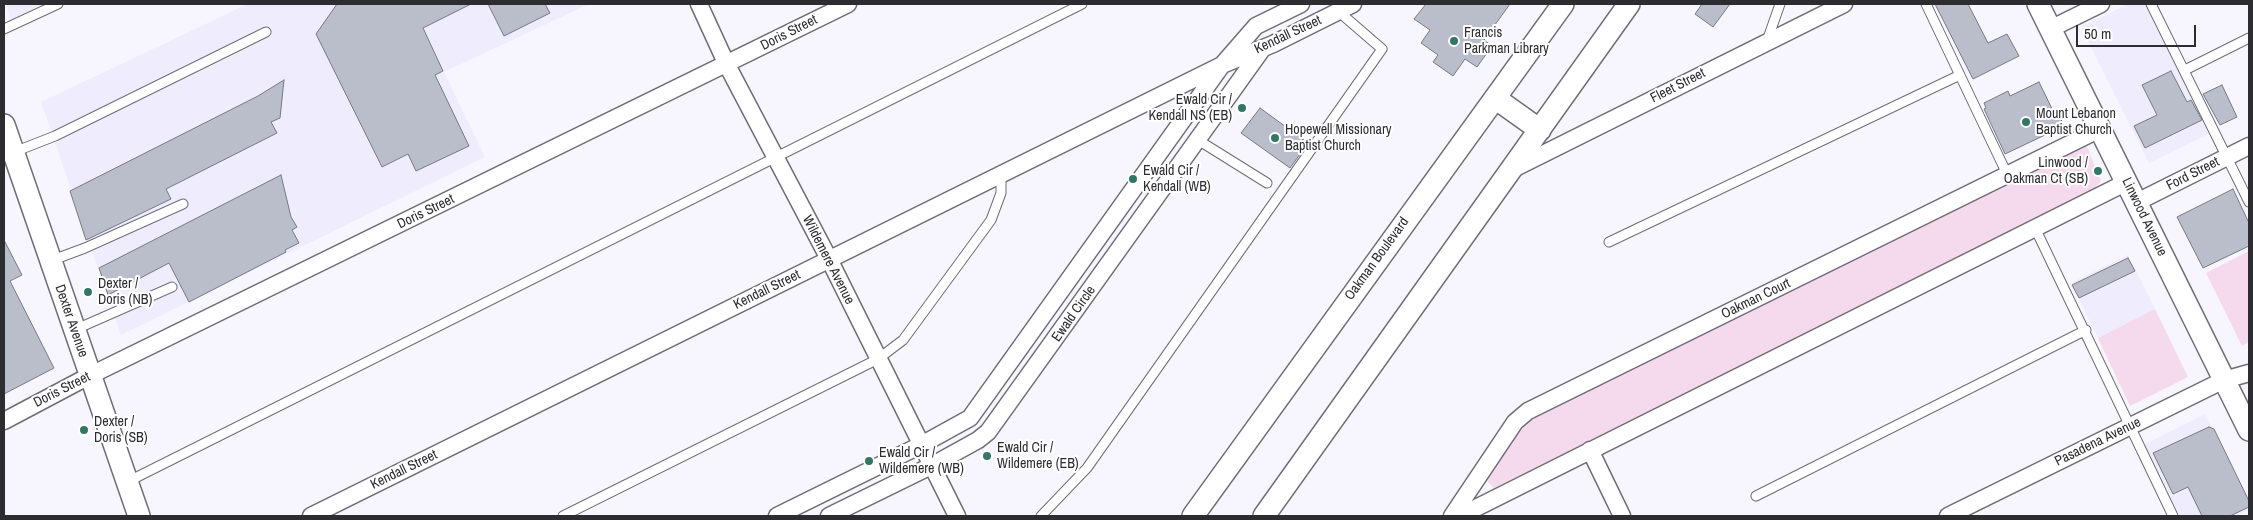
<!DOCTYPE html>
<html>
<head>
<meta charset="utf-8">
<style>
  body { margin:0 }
  #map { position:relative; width:2253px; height:520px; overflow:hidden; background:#f7f6fe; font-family:"Archivo Narrow",sans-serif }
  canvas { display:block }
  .frame { position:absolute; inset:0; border:5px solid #2d2c31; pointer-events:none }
  .scale { position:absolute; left:2076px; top:25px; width:120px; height:22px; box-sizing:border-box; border:2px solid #2d2c31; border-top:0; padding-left:6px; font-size:15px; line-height:18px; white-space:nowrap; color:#2d2c31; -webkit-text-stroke:4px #fff; paint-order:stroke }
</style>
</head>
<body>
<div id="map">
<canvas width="2253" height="520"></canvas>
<div class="frame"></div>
<div class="scale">50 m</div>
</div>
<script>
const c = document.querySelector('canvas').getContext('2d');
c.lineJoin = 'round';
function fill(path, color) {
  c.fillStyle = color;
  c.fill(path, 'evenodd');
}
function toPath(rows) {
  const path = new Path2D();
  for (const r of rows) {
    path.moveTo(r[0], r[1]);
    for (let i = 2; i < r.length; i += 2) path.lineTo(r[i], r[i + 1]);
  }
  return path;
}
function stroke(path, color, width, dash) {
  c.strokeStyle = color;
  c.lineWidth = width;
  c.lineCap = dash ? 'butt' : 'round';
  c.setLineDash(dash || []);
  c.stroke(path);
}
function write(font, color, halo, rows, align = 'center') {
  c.font = font + ' "Archivo Narrow",sans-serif';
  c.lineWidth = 4;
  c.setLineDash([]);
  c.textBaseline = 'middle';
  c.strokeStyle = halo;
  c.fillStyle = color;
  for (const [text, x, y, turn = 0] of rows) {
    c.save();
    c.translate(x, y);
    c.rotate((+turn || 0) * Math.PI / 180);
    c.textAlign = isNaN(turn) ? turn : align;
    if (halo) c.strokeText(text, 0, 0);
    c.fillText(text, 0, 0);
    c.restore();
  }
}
fill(toPath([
  [6,4,46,4,11,21],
  [248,4,589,4,444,72,485,157,121,335,41,102],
  [2128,4,2145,4,2209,134,2149,163,2081,27],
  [2128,255,2155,309,2098,338,2071,283],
  [2205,414,2249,503,2249,510,2236,516,2180,516,2145,444]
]), '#eeecfd');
fill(toPath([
  [2079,145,2087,147,2101,181,2093,191,1494,488,1485,479,1517,434,1539,414],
  [2249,251,2249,342,2242,346,2206,273],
  [2155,309,2188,377,2130,406,2098,338]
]), '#f5d9ec');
const building = toPath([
  [337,4,471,4,423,28,443,71,435,75,469,146,416,171,408,154,382,167,316,34,337,4],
  [488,4,545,4,550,13,504,36,488,4],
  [1426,4,1510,4,1484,40,1492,46,1477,67,1465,59,1453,76,1433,62,1438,55,1421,43,1430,30,1414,19,1426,4],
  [1702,4,1730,4,1713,27,1695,14,1702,4],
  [1935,4,1968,4,1988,43,2007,34,2019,56,1973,79,1935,4],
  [2171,71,2187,102,2191,100,2202,120,2145,148,2134,126,2157,115,2142,85,2171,71],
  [284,80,280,118,271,122,277,133,166,189,171,199,86,240,70,191,258,96,284,80],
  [2039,82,2056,117,2059,115,2064,126,2005,154,1984,109,1986,108,1984,103,2008,91,2010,96,2039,82],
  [2222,85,2237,117,2220,125,2203,94,2222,85],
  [1260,108,1308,143,1290,168,1241,133,1260,108],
  [281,175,291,217,297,227,292,230,299,243,285,250,286,252,189,302,169,263,108,295,99,268,281,175],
  [2233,189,2249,223,2249,246,2203,268,2177,217,2233,189],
  [4,240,22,275,10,281,54,368,4,394,4,240],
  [2128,258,2135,271,2079,298,2072,285,2128,258],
  [2209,427,2214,429,2249,501,2249,507,2230,516,2202,516,2188,487,2173,494,2153,453,2209,427]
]);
fill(building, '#b9beca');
stroke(building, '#757a85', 1);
const service = toPath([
  [1926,4,2007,174],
  [2151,4,2249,202],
  [4,29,58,4],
  [1767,41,1780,4],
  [2185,70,2249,38],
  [1198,140,1267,183],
  [14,152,55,136,266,32],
  [2035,228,2173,516],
  [1609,242,1960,75],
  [50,261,85,248,183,204],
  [74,330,172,287],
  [127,482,1082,4],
  [1756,496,2086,330],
  [563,516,878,359,903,340,991,220,1001,193,1001,174],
  [1041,516,1087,468,1382,49,1338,11]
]);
const minor = toPath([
  [699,4,727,65,829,259,957,516],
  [2050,29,2101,4],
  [1513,169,1844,4],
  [2137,202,2249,146],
  [4,421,89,376,848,4],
  [1590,450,1622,516],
  [311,516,1222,65,1273,44,1353,4],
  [777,516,921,445,970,418,1222,65,1256,26,1301,4],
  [829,516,931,466,978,440,988,432,1263,48],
  [1452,516,1515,422,1528,411,2100,129],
  [1460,516,2127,182],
  [1948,516,2224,380,2249,373]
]);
const tertiary = toPath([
  [2038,4,2249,430],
  [1495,98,1540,130],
  [4,125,139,516],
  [1193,516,1563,4],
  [1264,516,1629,4]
]);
stroke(service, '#6e6d78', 11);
stroke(minor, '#6e6d78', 19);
stroke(tertiary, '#6e6d78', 24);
stroke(service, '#fff', 9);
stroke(minor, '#fff', 16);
stroke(tertiary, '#fff', 21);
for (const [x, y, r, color] of [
  [1454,41,5,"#337668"],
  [1242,108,5,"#337668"],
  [2026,122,5,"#337668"],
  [1275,138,5,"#337668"],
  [2098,171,5,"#337668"],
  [1133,179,5,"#337668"],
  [88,292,5,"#337668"],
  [84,430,5,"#337668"],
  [987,456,5,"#337668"],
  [869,461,5,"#337668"]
]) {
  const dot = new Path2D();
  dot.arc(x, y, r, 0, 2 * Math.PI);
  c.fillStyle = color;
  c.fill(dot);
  stroke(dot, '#fff', 2);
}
write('14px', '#2d2c31', '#fff', [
  ["Doris Street",789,33,-27],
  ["Kendall Street",1288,35,-25],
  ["Fleet Street",1678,86,-27],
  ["Ford Street",2193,174,-27],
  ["Doris Street",426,212,-26],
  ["Linwood Avenue",2144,217,64],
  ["Oakman Boulevard",1377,259,-54],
  ["Wildemere Avenue",828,260,63],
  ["Kendall Street",767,290,-26],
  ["Oakman Court",1756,299,-26],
  ["Ewald Circle",1074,314,-55],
  ["Dexter Avenue",71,321,71],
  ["Doris Street",62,390,-27],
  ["Pasadena Avenue",2098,442,-26],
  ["Kendall Street",404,470,-26]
]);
write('14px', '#2d2c31', '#fff', [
  ["Francis",1464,33],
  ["Parkman Library",1464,49],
  ["Ewald Cir /",1232,100,"right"],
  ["Kendall NS (EB)",1232,116,"right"],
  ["Mount Lebanon",2036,114],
  ["Baptist Church",2036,130],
  ["Hopewell Missionary",1285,130],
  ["Baptist Church",1285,146],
  ["Linwood /",2088,163,"right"],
  ["Oakman Ct (SB)",2088,179,"right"],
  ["Ewald Cir /",1143,171],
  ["Kendall (WB)",1143,187],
  ["Dexter /",98,284],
  ["Doris (NB)",98,300],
  ["Dexter /",94,422],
  ["Doris (SB)",94,438],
  ["Ewald Cir /",997,448],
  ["Wildemere (EB)",997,464],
  ["Ewald Cir /",879,453],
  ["Wildemere (WB)",879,469]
], 'left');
</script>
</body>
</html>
